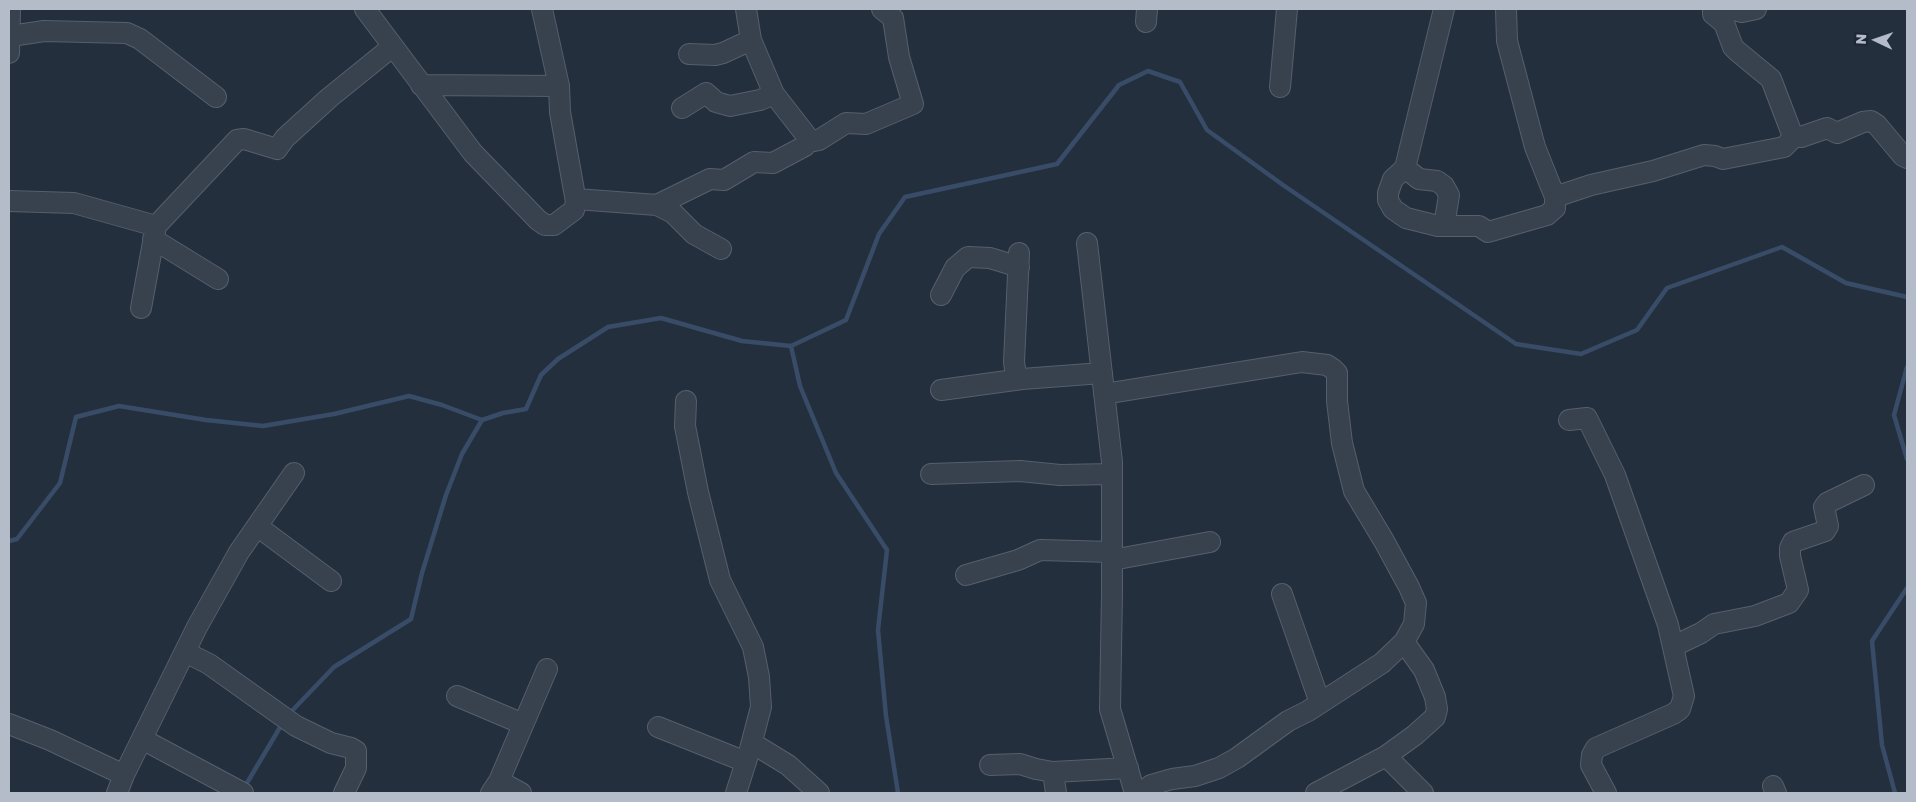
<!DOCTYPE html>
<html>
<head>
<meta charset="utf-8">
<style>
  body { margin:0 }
  #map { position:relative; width:1916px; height:802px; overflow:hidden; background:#242f3e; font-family:"Golos Text",sans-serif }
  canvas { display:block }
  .frame { position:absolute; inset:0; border:10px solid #b4bcc9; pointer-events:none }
  .north { position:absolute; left:1851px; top:15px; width:50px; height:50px; -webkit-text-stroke:4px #1d2633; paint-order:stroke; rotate:273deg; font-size:14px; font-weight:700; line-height:20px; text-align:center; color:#b4bcc9 }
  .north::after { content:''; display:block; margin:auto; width:18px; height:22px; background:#b4bcc9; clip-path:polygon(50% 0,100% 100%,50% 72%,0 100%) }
</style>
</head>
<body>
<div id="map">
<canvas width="1916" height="802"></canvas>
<div class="frame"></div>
<div class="north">N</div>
</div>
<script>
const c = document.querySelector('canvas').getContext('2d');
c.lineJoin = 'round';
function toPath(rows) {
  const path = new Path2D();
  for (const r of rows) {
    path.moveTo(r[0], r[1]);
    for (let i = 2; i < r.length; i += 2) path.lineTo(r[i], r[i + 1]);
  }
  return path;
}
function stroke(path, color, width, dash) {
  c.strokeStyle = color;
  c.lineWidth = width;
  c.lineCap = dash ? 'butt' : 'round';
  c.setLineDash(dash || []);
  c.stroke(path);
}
stroke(toPath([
  [791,346,800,386,836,473,887,550,878,630,886,716,898,793],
  [1907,367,1894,415,1907,459],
  [9,541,17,539,60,483,76,417,119,406,206,420,263,426,334,414,409,396,442,405,482,420,503,413,526,409,541,375,558,359,608,327,661,318,742,341,791,346,846,320,879,234,905,197,1057,164,1119,85,1148,71,1180,82,1207,130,1283,185,1516,344,1581,354,1637,330,1667,288,1782,247,1846,283,1907,297],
  [288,715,334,667,411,619,422,573,446,495,462,454,482,420],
  [244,788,282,724],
  [1895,793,1882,745,1872,641,1907,588]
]), '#394c67', 4.5);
const minor = toPath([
  [365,9,473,153,538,220,545,225,554,225,574,210,576,202,560,112,559,86,542,9],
  [746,9,751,40,774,94,809,139,814,141,819,140,846,123,866,124,913,104,899,57,893,18,882,9],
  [1713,9,1713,14,1724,23,1733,47,1737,51,1771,79,1792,134,1801,137,1827,128,1837,133,1863,122,1871,121,1877,125,1903,156,1907,158],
  [1730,9,1742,12,1756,9],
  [1146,22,1147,9],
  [11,36,44,31,127,33,140,39,216,97],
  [9,53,10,9],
  [689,54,715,55,723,53,751,40],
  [421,85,559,86],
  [1280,87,1287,9],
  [682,108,706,93,716,102,730,106,760,100,774,94],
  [1405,168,1419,179,1437,181,1444,186,1449,195,1445,220,1438,226,1406,218,1393,209,1388,200,1388,193,1393,179,1405,168,1444,9],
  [1555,197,1591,185,1653,171,1704,155,1715,156,1723,159,1784,147,1795,136],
  [576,199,657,205,673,213,694,234,721,249],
  [9,201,74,203,156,226],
  [657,205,710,179,724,180,754,162,773,163,805,146,809,139],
  [1438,226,1479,226,1488,232,1547,215,1555,208,1555,197,1535,147,1507,41,1506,9],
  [153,239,218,279],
  [1087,243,1112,462,1112,594,1110,709,1135,793],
  [1019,253,1014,362,1016,375,1022,379],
  [941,295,955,268,968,257,990,258,1019,267],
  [141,308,156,226,237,140,244,139,277,149,285,138,329,98,392,47],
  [941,390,1022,379,1102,373],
  [1104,394,1302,362,1327,365,1333,369,1337,373,1337,401,1342,443,1354,491,1384,541,1409,587,1416,603,1414,624,1404,642,1382,663,1308,711,1288,721,1237,758,1219,768,1195,776,1172,779,1151,785,1141,793],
  [686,401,685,426,698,492,720,580,753,647,759,677,761,707,750,749,736,793],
  [1569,420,1587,418,1615,475,1668,625,1684,696,1680,709,1673,714,1596,748,1592,755,1591,765,1606,793],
  [931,474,1020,471,1060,475,1112,474],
  [257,526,331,581],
  [1112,560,1210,542],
  [966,575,1018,560,1040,550,1112,552],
  [1282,594,1320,703],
  [1674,646,1701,633,1714,624,1755,616,1789,603,1798,590,1790,556,1790,548,1793,542,1825,531,1828,526,1824,507,1827,503,1864,485],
  [185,652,209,664,296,726,331,743,351,748,356,751,356,768,344,793],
  [457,696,523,724],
  [9,724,50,740,124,775],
  [658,727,746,762],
  [142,739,243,793],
  [752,743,788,765,819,793],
  [1386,756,1423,793],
  [990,765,1020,764,1036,769,1053,772,1128,768],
  [1053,772,1056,793],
  [499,781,521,793],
  [1773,786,1776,793],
  [117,793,124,775,197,627,239,552,294,473],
  [491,793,499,781,547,669],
  [1316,793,1386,756,1415,735,1435,717,1437,709,1435,697,1424,670,1404,642]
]);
stroke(minor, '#565f6c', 22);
stroke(minor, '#38414e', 20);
</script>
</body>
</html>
